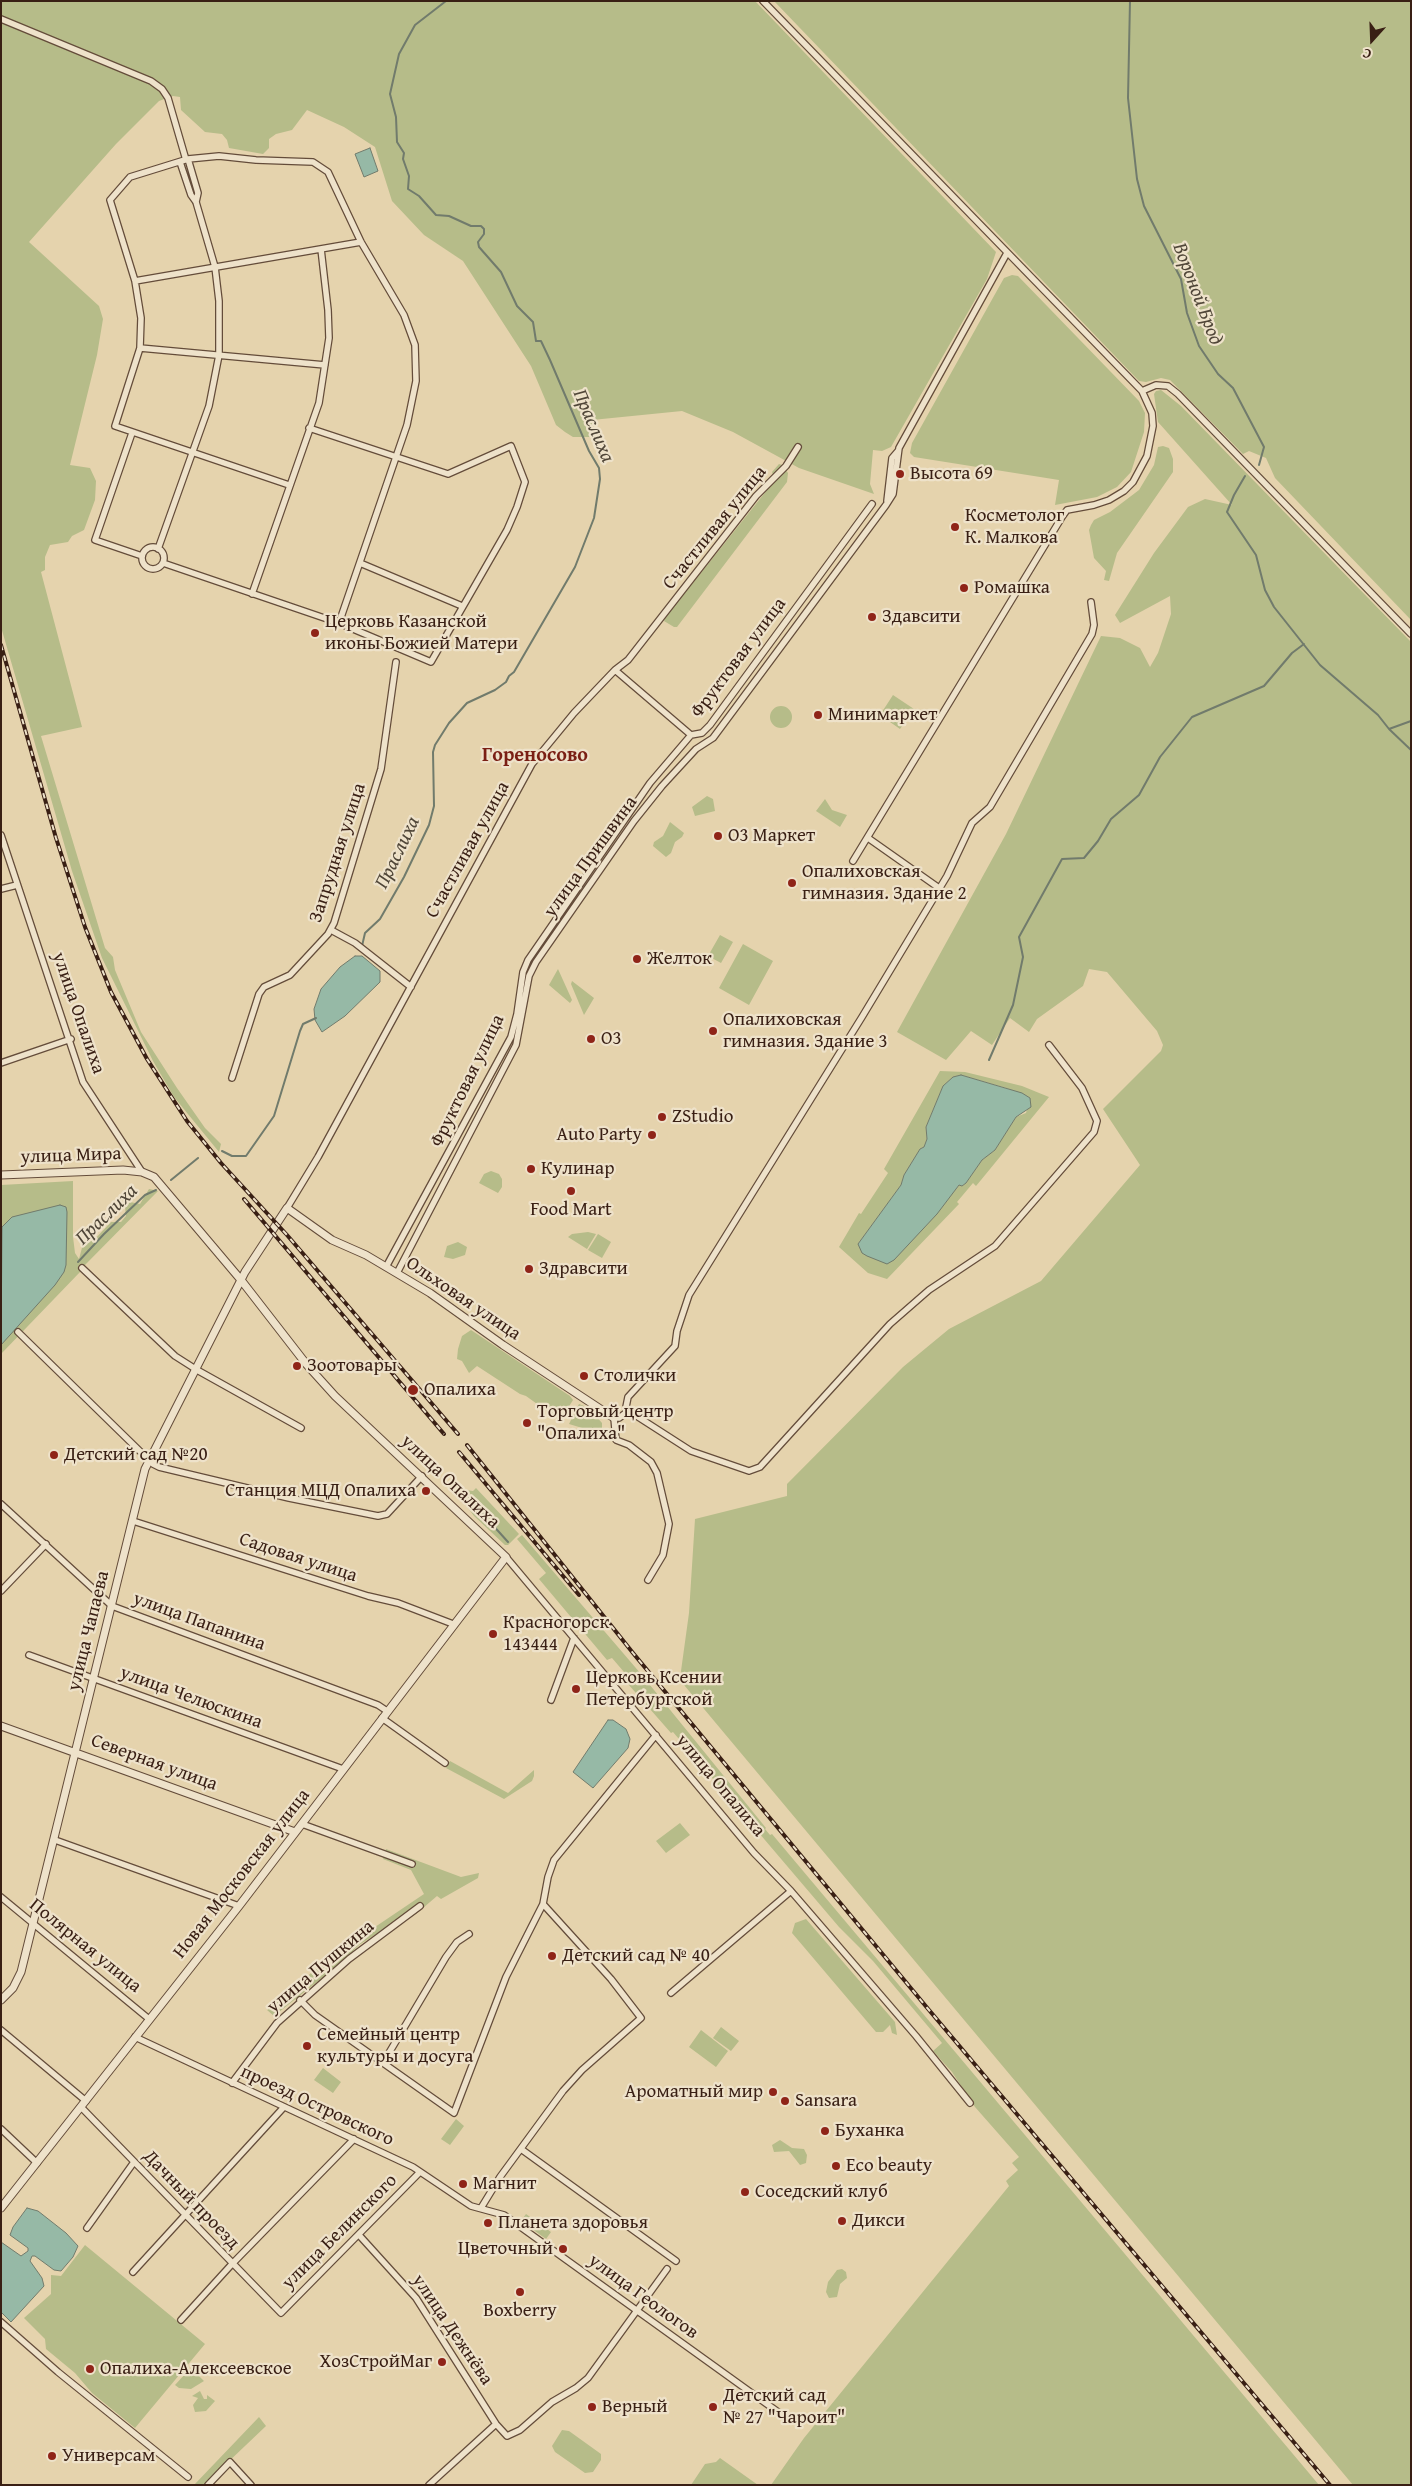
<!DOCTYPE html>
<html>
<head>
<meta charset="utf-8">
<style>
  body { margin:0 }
  #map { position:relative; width:1412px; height:2486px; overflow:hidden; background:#e5d3ad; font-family:"Gentium Book Plus",serif }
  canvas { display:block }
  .frame { position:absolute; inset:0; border:2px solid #391f14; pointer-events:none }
  .north { position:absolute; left:1347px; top:15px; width:50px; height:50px; -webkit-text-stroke:4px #eee2ca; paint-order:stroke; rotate:200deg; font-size:14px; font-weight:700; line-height:20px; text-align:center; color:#391f14 }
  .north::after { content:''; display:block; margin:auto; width:18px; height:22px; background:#391f14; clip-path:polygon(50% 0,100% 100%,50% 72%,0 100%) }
</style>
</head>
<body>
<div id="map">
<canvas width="1412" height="2486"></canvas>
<div class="frame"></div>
<div class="north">С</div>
</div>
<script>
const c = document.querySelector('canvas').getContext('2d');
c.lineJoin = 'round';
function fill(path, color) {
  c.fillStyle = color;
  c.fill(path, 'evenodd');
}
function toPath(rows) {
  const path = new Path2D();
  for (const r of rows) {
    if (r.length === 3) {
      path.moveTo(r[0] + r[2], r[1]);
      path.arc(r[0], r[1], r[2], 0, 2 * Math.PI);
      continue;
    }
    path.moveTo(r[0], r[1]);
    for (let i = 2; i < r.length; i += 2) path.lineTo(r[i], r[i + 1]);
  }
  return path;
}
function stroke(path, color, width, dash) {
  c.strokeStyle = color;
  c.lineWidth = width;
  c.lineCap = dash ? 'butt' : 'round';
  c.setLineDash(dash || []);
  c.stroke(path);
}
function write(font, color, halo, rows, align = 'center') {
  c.font = font + ' "Gentium Book Plus",serif';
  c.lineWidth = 4.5;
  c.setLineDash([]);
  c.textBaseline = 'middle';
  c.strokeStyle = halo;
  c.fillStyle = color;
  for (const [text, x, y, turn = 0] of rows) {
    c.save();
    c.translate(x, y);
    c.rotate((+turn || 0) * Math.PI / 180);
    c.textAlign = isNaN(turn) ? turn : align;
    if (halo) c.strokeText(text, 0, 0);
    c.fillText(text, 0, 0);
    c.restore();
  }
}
fill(toPath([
  [1,1,755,1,996,252,987,279,891,447,882,451,873,450,870,484,874,494,799,468,733,432,682,411,592,420,595,437,573,437,565,432,556,425,531,366,463,261,424,235,392,201,375,147,344,127,307,110,292,130,276,134,269,139,269,148,263,154,229,148,227,140,222,134,205,132,181,110,180,97,173,96,159,101,116,144,29,242,99,306,103,319,97,355,70,465,90,468,96,481,95,500,84,530,72,536,68,542,50,545,45,557,45,570,41,572,82,727,41,736,105,948,113,957,115,970,141,1032,177,1088,205,1128,221,1144,219,1152,174,1097,153,1061,102,958,72,871,1,627],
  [774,1,1411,1,1411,620,1275,478,1266,458,1249,451,1243,454,1170,380,1161,378,1146,382,1139,381],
  [1012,275,1018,276,1139,401,1145,413,1144,432,1131,472,1117,487,1097,497,1055,505,1059,480,914,457,910,453,912,443,1004,278],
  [1161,390,1181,406,1411,642,1411,2485,1353,2485,684,1685,681,1671,689,1613,695,1519,787,1496,787,1484,903,1367,949,1329,1041,1281,1140,1165,1103,1109,1161,1051,1163,1045,1157,1031,1107,972,1089,969,1083,986,1037,1019,1029,1032,1010,1018,992,1045,971,1031,946,1060,897,1032,1006,834,1101,636,1120,638,1140,648,1150,667,1158,653,1171,614,1170,596,1120,623,1115,615,1154,553,1188,507,1205,499,1232,505,1158,422,1154,394,1156,391],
  [1163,446,1169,448,1173,459,1173,472,1117,553,1109,581,1104,580,1106,571,1094,558,1089,530,1091,525,1094,520,1110,512,1139,490,1154,465,1158,447],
  [779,464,782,465,788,473,787,482,677,627,674,627,664,621,665,618,775,480,772,472],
  [893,695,914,709,900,729,880,715],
  [781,717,11],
  [707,796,713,799,715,811,695,816,692,807],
  [825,799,832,810,847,815,840,827,816,811],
  [670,822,684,833,682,837,675,842,671,853,666,857,653,846,654,842,663,836],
  [720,935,733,942,721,963,708,956],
  [743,944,773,961,749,1005,719,988],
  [558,969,572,1000,570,1003,549,985],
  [572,981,594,998,584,1015,571,984],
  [940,1071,965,1072,1022,1086,1049,1097,981,1180,976,1186,973,1183,957,1202,959,1204,887,1279,868,1273,839,1247,859,1213,861,1214,888,1173,884,1169],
  [961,1075,1006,1088,1030,1098,1026,1113,1016,1117,995,1150,982,1160,966,1183,962,1186,959,1185,925,1227,858,1244,901,1185,904,1175,920,1149,924,1147,927,1139,926,1127,943,1086,953,1077],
  [491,1171,499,1174,502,1179,502,1187,498,1193,479,1183,484,1174],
  [73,1181,73,1237,75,1253,79,1259,83,1244,94,1240,111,1222,121,1222,126,1216,125,1207,130,1202,140,1204,149,1189,158,1191,84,1266,80,1272,1,1354,1,1185],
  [588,1232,596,1234,587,1249,568,1237,572,1234],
  [598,1234,611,1242,602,1258,588,1250],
  [458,1242,467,1247,465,1255,453,1259,444,1257,447,1246],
  [471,1330,570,1396,573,1400,563,1416,558,1419,526,1396,520,1394,477,1366,469,1373,462,1361,457,1359,458,1349,462,1336],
  [579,1404,589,1408,602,1423,602,1434,569,1424],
  [476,1488,519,1534,508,1545,505,1545,474,1516,459,1496,466,1490,473,1491],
  [522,1535,641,1674,766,1828,765,1829,770,1835,772,1834,1319,2485,771,2485,804,2438,1009,2186,1006,2181,1018,2170,1012,2163,1019,2157,975,2107,952,2072,933,2051,942,2043,873,1961,839,1927,673,1732,671,1733,621,1676,624,1672,612,1658,607,1660,539,1579,546,1573,517,1539],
  [450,1761,508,1793,534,1770,534,1776,532,1781,504,1799,446,1768],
  [680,1823,690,1835,666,1853,656,1841],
  [386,1849,461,1877,479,1873,478,1878,441,1899,437,1896,416,1914,392,1928,381,1931,359,1945,341,1963,274,2016,267,2010,329,1958,424,1894,411,1870,383,1859],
  [806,1919,895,2022,897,2035,892,2033,890,2025,883,2032,876,2032,792,1933,795,1923],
  [721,2027,739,2041,731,2051,713,2038],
  [701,2030,728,2051,716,2067,689,2047],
  [323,2068,341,2082,333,2093,314,2080],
  [456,2119,464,2126,450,2145,441,2139],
  [780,2140,792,2148,804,2149,807,2155,806,2163,800,2165,789,2151,774,2152,772,2145],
  [526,2214,551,2232,546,2239,521,2221],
  [85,2245,205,2344,135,2428,92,2393,75,2373,46,2349,45,2339,24,2318,51,2294,51,2275,61,2276],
  [842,2269,846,2272,847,2278,840,2284,837,2297,829,2298,826,2292,828,2282,837,2270],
  [185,2374,199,2376,204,2381,191,2389,179,2388,175,2385],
  [200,2391,204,2399,207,2399,207,2395,215,2401,206,2411,195,2412,193,2405,198,2398,192,2396],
  [259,2417,266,2426,204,2485,194,2485],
  [562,2430,569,2431,601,2454,601,2460,593,2472,585,2473,555,2452,552,2446],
  [720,2458,758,2485,691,2485,705,2464,716,2462]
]), '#b6bc89');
const water = toPath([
  [370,148,378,171,364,177,355,154,370,148],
  [355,956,362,956,380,971,380,982,345,1016,322,1032,315,1020,314,1009,321,989,340,967,355,956],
  [961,1075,1022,1093,1030,1098,1031,1107,1016,1117,995,1150,982,1160,966,1183,962,1186,959,1185,937,1214,894,1260,887,1264,867,1256,862,1253,858,1244,901,1185,904,1175,920,1149,924,1147,927,1139,926,1127,943,1086,953,1077,961,1075],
  [60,1205,66,1207,67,1212,66,1265,64,1272,55,1285,1,1345,2,1227,12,1217,60,1205],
  [608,1720,613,1720,626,1729,630,1739,628,1748,593,1788,573,1772,608,1720],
  [27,2208,38,2211,66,2233,78,2246,73,2257,61,2271,54,2270,35,2256,32,2256,30,2261,42,2278,44,2286,11,2322,1,2312,1,2242,21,2256,28,2251,28,2248,10,2235,13,2227,27,2208]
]);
fill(water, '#96b9a6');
stroke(water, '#717b6c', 1);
stroke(toPath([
  [1130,1,1128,98,1137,179,1144,206,1181,279,1187,313,1199,346,1218,374,1233,388,1264,447,1259,465],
  [1245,476,1234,495,1227,512,1256,555,1265,590,1274,607,1320,665,1378,715,1389,729,1411,750],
  [1389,729,1411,721],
  [362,946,365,933,380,919,404,877,429,825,434,806,433,752,435,745,449,723,467,703,495,690,506,682,509,676,514,672,575,567,594,518,600,479,599,468,589,451,550,360,541,341,536,341,533,322,517,306,501,272,479,247,478,242,484,234,484,229,481,226,471,226,449,216,436,215,419,196,408,189,409,176,403,159,404,153,397,142,396,117,390,94,399,54,415,25,446,1],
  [989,1060,1013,1005,1023,957,1019,937,1062,859,1084,858,1098,841,1111,819,1139,795,1160,757,1192,717,1264,686,1292,653,1304,644],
  [222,1151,232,1156,246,1156,274,1116,300,1031,303,1024,316,1018],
  [171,1180,198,1158],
  [78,1262,104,1234,145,1195,156,1190],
  [481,1512,508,1542]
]), '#717b6c', 2);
const minor = toPath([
  [763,1,1142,391,1152,413,1153,426,1147,456,1133,482,1124,491,1109,500,1094,505,1067,510,1062,517,853,861],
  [1,19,151,81,162,89,168,98,186,160],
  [188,159,198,193,196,202],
  [135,281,361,242],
  [140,348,325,365],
  [1142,391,1156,385,1168,386,1178,394,1411,634],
  [132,433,95,540,142,556],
  [289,485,115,426,140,348,141,318,135,281,110,200,130,177,188,159,219,156,256,160,313,162,328,172,361,242,404,315,415,345,416,381,407,425,339,623],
  [887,501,892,458,898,451],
  [153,558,11],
  [158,549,209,406,219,355,219,301,215,267,196,202,191,195,180,162],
  [163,563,339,623,431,662,507,530,517,507,525,482,511,446,448,474,309,428],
  [360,563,462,606],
  [252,594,319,403,329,338,328,310,321,249],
  [615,670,691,735],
  [1,835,83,1082,142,1172],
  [868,838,939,888],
  [1,889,17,885],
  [331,930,355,943,411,987],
  [1,1063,71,1039],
  [232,1078,259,994,264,987,290,975,328,934,334,923,381,769,396,662],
  [287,1208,318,1157,532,764,574,713,615,670,628,660,756,496,786,466,798,447],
  [386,1267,511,1037,517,1014,523,972,528,960,650,783,691,735,702,733,710,725,872,504],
  [82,1268,175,1356,197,1370,301,1428],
  [397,1273,516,1045,529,976,536,962,634,821,662,786,696,749,713,738,886,505,893,494,899,448,1007,253],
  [18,1332,153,1464,159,1467,289,1498,378,1516,387,1514,422,1476],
  [627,1412,626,1407,628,1397,675,1346,677,1331,689,1295,862,1017,947,876,972,823,990,807,1092,634,1094,625,1091,602],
  [627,1412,635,1415,691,1451,749,1471,760,1467,890,1324,929,1290,995,1246,1094,1132,1097,1121,1082,1088,1049,1045],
  [627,1412,619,1418,614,1418,616,1440,629,1445,651,1462,657,1473,669,1524,663,1555,648,1580],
  [1,1504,112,1606,378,1705,387,1711],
  [133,1521,368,1596,398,1603,453,1624],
  [506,1557,754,1853,791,1891,916,2036,970,2103],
  [1,1591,46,1544],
  [29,1655,343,1769],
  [551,1700,574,1638],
  [382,1718,445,1763],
  [302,1824,412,1864],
  [55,1840,239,1906],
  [1,1897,149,2019],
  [671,1993,791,1891],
  [300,2000,315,2015,454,2113,506,1977,543,1904,548,1877,554,1860,656,1735],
  [1,2030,86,2101],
  [135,2037,413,2167,471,2206,504,2215,785,2417],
  [383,2063,446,1957,457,1942,469,1934],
  [232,2083,277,2023,349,1959,420,1906],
  [81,2107,281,2313,420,2172],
  [1,2129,37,2163],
  [521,2149,676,2261],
  [481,2208,500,2177,563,2091,582,2070,641,2018,611,1979,543,1904],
  [87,2228,134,2162],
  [359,2235,416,2298,496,2424,507,2436,520,2430,552,2402,576,2388,588,2378,667,2269],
  [133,2272,284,2107],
  [181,2320,232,2264,354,2139],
  [1,2322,58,2372,188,2477],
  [208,2485,230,2462,251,2485],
  [429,2485,496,2424]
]);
const tertiary = toPath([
  [1,1175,123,1170,142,1172,154,1177,241,1280,307,1365,335,1396,506,1557,239,1906,1,2208],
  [1,1726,295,1832],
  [1,2000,13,1988,21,1972,145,1469,245,1272,287,1208,332,1240,366,1255,430,1293,503,1345,614,1418]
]);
stroke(minor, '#644c3a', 8);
stroke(tertiary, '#644c3a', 9);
stroke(minor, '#eee2ca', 5.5);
stroke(tertiary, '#eee2ca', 7);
const rail = toPath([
  [1,645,56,838,85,927,111,992,147,1059,187,1121,221,1163,287,1235,458,1434],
  [244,1199,444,1434],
  [467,1445,633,1653,929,2010,1330,2485],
  [459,1452,579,1595]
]);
stroke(rail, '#391f14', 4);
stroke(rail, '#eee2ca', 2, [5.5]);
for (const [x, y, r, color] of [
  [900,474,5,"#8f2418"],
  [955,527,5,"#8f2418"],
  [964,588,5,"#8f2418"],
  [872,617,5,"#8f2418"],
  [315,633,5,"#8f2418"],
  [818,715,5,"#8f2418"],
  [718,836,5,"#8f2418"],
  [792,883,5,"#8f2418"],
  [637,959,5,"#8f2418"],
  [713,1031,5,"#8f2418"],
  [591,1039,5,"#8f2418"],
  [662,1117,5,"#8f2418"],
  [652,1135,5,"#8f2418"],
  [531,1169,5,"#8f2418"],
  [571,1191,5,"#8f2418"],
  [529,1269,5,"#8f2418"],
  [297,1366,5,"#8f2418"],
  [584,1376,5,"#8f2418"],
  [413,1390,6,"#8f2418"],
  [527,1423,5,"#8f2418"],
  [54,1455,5,"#8f2418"],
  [426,1491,5,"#8f2418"],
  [493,1634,5,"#8f2418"],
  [576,1689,5,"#8f2418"],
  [552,1956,5,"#8f2418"],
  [307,2046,5,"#8f2418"],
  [773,2092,5,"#8f2418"],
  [785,2101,5,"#8f2418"],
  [825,2131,5,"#8f2418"],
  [836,2166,5,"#8f2418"],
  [463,2184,5,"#8f2418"],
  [745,2192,5,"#8f2418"],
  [842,2221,5,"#8f2418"],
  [488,2223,5,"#8f2418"],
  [563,2249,5,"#8f2418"],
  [520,2292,5,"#8f2418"],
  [442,2362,5,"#8f2418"],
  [90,2369,5,"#8f2418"],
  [592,2407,5,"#8f2418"],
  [713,2407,5,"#8f2418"],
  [52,2456,5,"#8f2418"]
]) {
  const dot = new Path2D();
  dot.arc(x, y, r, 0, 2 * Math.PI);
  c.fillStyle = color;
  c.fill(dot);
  stroke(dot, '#eee2ca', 2);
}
write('19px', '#391f14', '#eee2ca', [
  ["Высота 69",910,474],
  ["Косметолог",965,516],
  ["К. Малкова",965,538],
  ["Ромашка",974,588],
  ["Здавсити",882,617],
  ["Церковь Казанской",325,622],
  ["иконы Божией Матери",325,644],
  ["Минимаркет",828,715],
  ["О3 Маркет",728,836],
  ["Опалиховская",802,872],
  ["гимназия. Здание 2",802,894],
  ["Желток",647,959],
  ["Опалиховская",723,1020],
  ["гимназия. Здание 3",723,1042],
  ["О3",601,1039],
  ["ZStudio",672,1117],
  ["Auto Party",642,1135,"right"],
  ["Кулинар",541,1169],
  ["Food Mart",571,1210,"center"],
  ["Здравсити",539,1269],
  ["Зоотовары",307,1366],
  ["Столички",594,1376],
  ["Опалиха",424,1390],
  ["Торговый центр",537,1412],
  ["\"Опалиха\"",537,1434],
  ["Детский сад №20",64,1455],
  ["Станция МЦД Опалиха",416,1491,"right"],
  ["Красногорск",503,1623],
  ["143444",503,1645],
  ["Церковь Ксении",586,1678],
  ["Петербургской",586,1700],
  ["Детский сад № 40",562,1956],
  ["Семейный центр",317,2035],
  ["культуры и досуга",317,2057],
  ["Ароматный мир",763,2092,"right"],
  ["Sansara",795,2101],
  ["Буханка",835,2131],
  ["Eco beauty",846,2166],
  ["Магнит",473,2184],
  ["Соседский клуб",755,2192],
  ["Дикси",852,2221],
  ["Планета здоровья",498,2223],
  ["Цветочный",553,2249,"right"],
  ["Boxberry",520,2311,"center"],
  ["ХозСтройМаг",432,2362,"right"],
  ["Опалиха-Алексеевское",100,2369],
  ["Детский сад",723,2396],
  ["№ 27 \"Чароит\"",723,2418],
  ["Верный",602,2407],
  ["Универсам",62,2456]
], 'left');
write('19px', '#391f14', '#eee2ca', [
  ["Счастливая улица",715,528,-51],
  ["Фруктовая улица",739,658,-53],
  ["Счастливая улица",468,850,-61],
  ["Запрудная улица",338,853,-72],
  ["улица Пришвина",591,857,-54],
  ["улица Опалиха",78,1013,71],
  ["Фруктовая улица",468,1081,-64],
  ["улица Мира",71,1156,-2],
  ["Ольховая улица",463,1299,34],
  ["улица Опалиха",450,1482,43],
  ["Садовая улица",298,1558,18],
  ["улица Папанина",199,1622,20],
  ["улица Чапаева",89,1631,-76],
  ["улица Челюскина",191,1698,20],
  ["Северная улица",154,1763,20],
  ["улица Опалиха",720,1786,50],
  ["Новая Московская улица",242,1874,-52],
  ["Полярная улица",85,1946,39],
  ["улица Пушкина",321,1967,-40],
  ["проезд Островского",317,2106,25],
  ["Дачный проезд",191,2200,46],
  ["улица Белинского",340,2232,-45],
  ["улица Геологов",643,2297,36],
  ["улица Дежнёва",452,2330,56]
]);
write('italic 20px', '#504638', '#eee2ca', [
  ["Вороной Брод",1197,294,69],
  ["Праслиха",593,426,67],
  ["Праслиха",398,853,-64],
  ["Праслиха",107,1215,-44]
]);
write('bold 20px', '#7a1f14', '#eee2ca', [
  ["Гореносово",535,756]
]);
</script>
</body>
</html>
